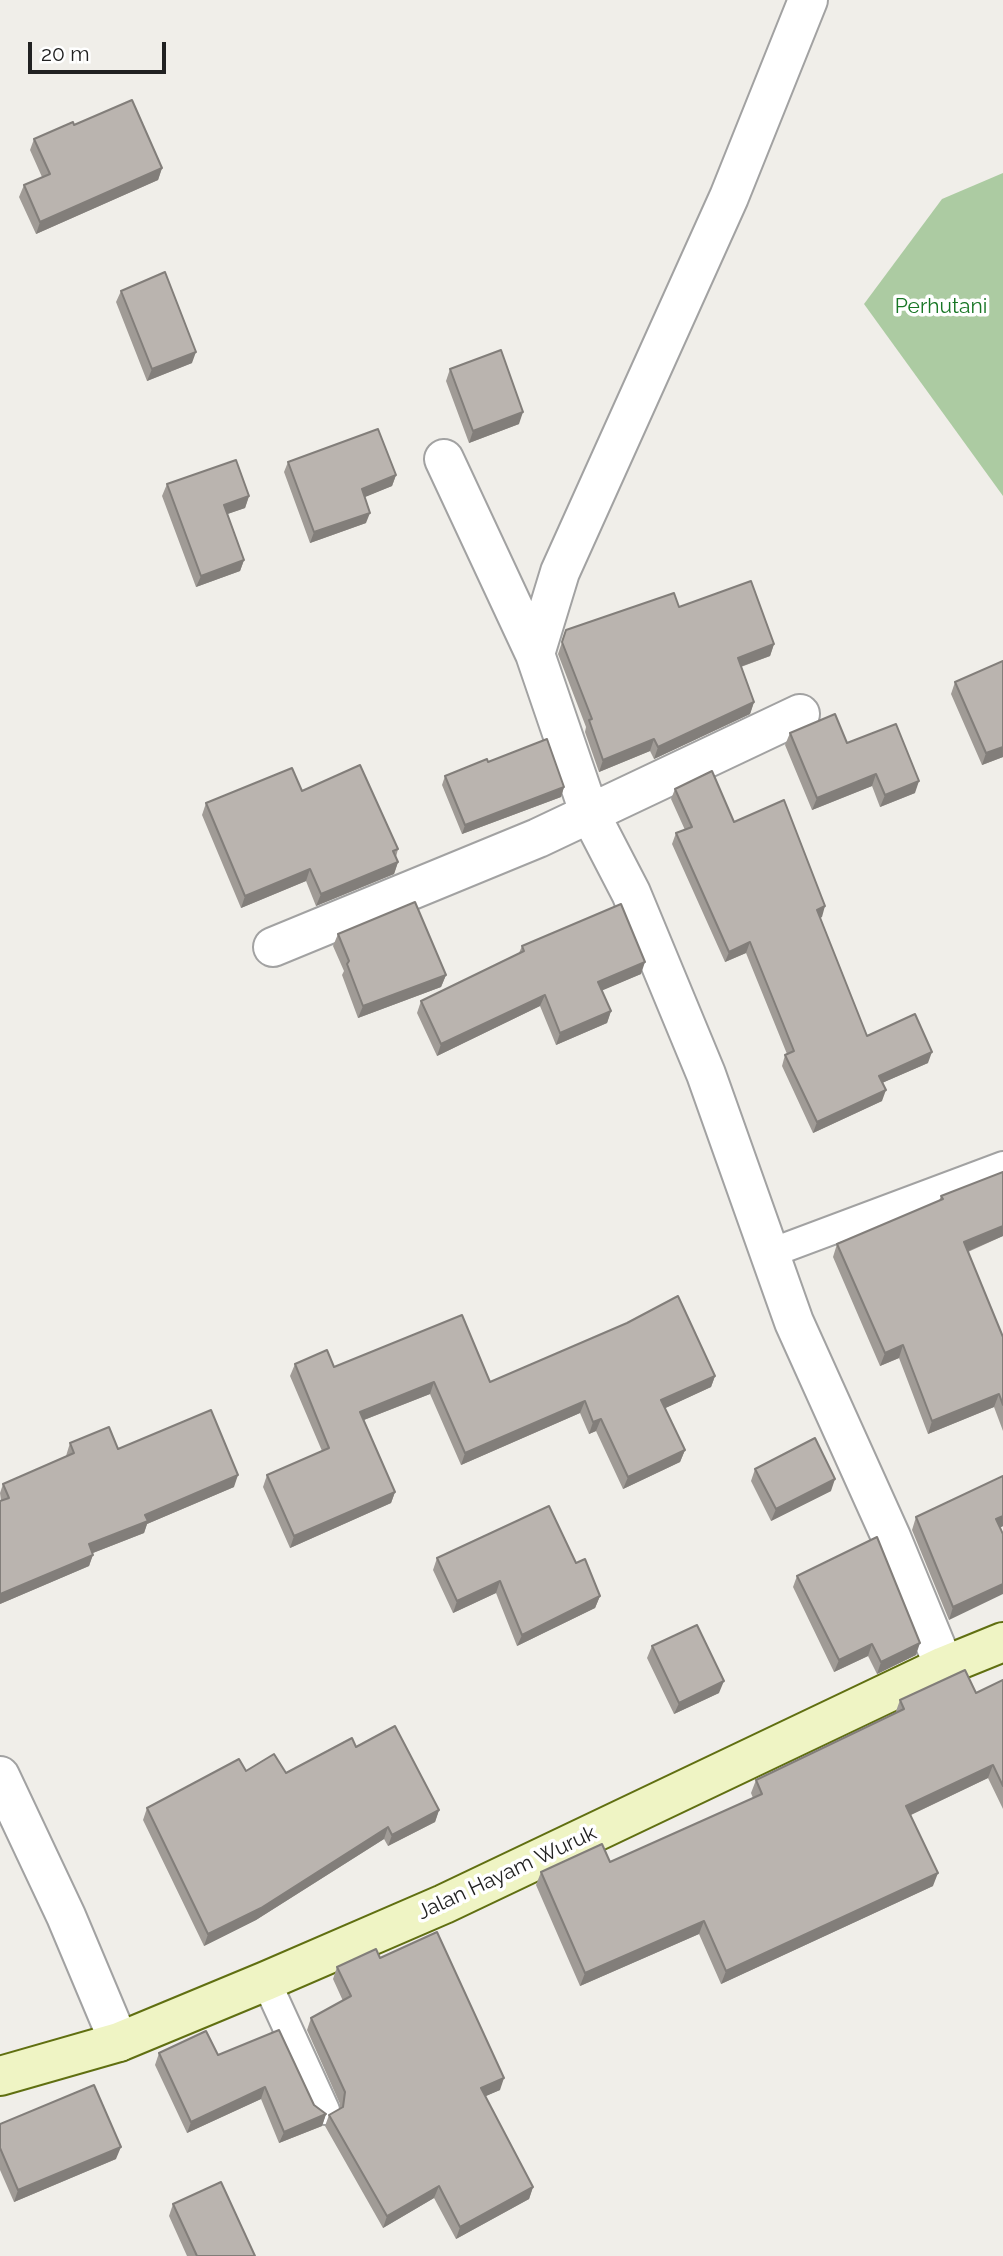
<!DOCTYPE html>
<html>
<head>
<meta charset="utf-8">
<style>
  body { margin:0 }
  #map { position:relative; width:1003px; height:2256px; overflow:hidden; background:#f0eee9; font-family:Raleway,sans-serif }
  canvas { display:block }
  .scale { position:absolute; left:28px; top:42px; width:138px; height:32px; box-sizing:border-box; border:4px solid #212121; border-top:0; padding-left:9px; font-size:21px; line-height:24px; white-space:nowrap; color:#212121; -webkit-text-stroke:5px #fff; paint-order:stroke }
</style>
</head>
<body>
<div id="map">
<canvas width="1003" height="2256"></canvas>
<div class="scale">20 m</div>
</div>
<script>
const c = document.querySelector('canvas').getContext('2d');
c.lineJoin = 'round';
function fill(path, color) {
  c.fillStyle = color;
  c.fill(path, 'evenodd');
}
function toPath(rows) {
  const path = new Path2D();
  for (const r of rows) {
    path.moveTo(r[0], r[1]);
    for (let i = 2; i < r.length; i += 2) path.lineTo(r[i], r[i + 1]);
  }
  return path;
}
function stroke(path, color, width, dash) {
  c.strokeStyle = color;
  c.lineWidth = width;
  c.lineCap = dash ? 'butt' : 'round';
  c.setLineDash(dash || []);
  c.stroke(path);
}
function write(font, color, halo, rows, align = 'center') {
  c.font = font + ' Raleway,sans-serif';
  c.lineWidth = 7;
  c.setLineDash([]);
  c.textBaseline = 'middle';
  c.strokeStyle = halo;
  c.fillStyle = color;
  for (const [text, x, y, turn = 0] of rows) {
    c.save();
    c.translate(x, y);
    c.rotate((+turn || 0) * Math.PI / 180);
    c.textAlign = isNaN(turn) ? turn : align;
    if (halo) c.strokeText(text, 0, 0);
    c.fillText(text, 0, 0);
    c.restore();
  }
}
fill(toPath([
  [1003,173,1003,496,864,304,942,199]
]), '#accba2');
const lane = toPath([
  [768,1254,1003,1166],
  [266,1981,325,2110]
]);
const street = toPath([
  [444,459,535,654,589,812,631,893,706,1074,794,1322,891,1537,944,1666],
  [535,654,560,572,729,197,808,0],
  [273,947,538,838,800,714],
  [0,1776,66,1916,119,2042]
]);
const secondary = toPath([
  [0,2076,119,2042,266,1981,444,1904,944,1666,1003,1642]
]);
stroke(lane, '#a2a2a2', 32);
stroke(street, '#a2a2a2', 42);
stroke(secondary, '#606f11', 42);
stroke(lane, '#fff', 28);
stroke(street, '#fff', 38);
stroke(secondary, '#eff4c4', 38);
fill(toPath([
  [74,125,162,168,158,180,36,234,19,197,24,185,42,177,30,150,34,139],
  [121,291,192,363,147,381,116,302],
  [450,369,519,424,469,443,446,381],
  [288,462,396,475,392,486,364,497,366,523,310,543,284,472],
  [167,484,249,496,245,508,227,514,244,560,240,571,196,587,162,496],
  [679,607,774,644,770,656,741,667,754,702,750,714,654,759,650,751,599,772,585,732,586,727,558,654,566,630],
  [955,682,1003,757,982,765,951,694],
  [790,733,847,743,915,793,880,807,872,786,812,810,785,745],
  [488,762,564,787,561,797,462,834,442,785,445,776],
  [675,789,734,822,822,917,820,918,867,1036,928,1063,882,1083,882,1101,813,1133,782,1066,785,1055,787,1054,746,953,725,962,672,844,676,833,685,830,671,799],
  [302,791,398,849,396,857,398,862,394,874,316,906,306,881,241,908,202,815,206,803],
  [338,934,446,975,441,987,358,1018,342,975,344,971,333,946],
  [522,946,641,974,602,990,611,1011,607,1023,556,1045,540,1006,437,1056,417,1013,421,1001,519,953],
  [941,1196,1003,1236,968,1252,1003,1337,1003,1431,994,1407,928,1434,899,1358,880,1366,833,1257,837,1244,939,1201],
  [295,1364,490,1382,715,1376,711,1387,665,1408,685,1450,680,1462,623,1489,596,1431,589,1434,580,1413,461,1465,430,1394,364,1420,395,1492,391,1503,290,1548,263,1487,267,1475,322,1451,290,1376],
  [70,1443,118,1449,234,1487,147,1524,144,1533,93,1553,89,1566,0,1604,0,1501,1,1501,0,1493,3,1484,66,1456],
  [755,1469,831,1491,771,1521,751,1481],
  [1003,1476,1003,1526,1000,1528,949,1620,912,1530,916,1517],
  [437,1558,576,1563,600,1596,595,1608,517,1646,496,1593,453,1613,433,1570],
  [797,1576,916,1655,877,1674,868,1656,834,1672,793,1587],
  [652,1646,719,1693,674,1714,647,1658],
  [1003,1680,1003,1809,988,1778,911,1815,933,1886,721,1984,699,1934,580,1986,536,1885,541,1872,610,1862,753,1798,751,1793,756,1780,895,1714,900,1700,976,1693],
  [356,1747,439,1810,435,1822,388,1846,384,1839,256,1920,204,1946,143,1820,147,1808,246,1771,286,1773],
  [380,1958,500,2090,485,2096,533,2187,529,2199,456,2239,434,2198,383,2228,325,2126,329,2115,340,2109,340,2104,307,2030,311,2018,343,2001,333,1979,337,1967],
  [159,2053,218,2055,314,2105,326,2114,322,2126,279,2143,261,2099,187,2133,155,2065],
  [0,2124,116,2159,14,2202,0,2170],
  [173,2204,255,2256,187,2256,169,2216]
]), '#a09b96');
fill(toPath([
  [162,168,158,180,36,234,40,222],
  [196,352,192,363,147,381,152,369],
  [523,412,519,424,469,443,473,431],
  [396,475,392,486,358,500,362,489],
  [249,496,245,508,219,517,224,505],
  [370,513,366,523,310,543,314,532],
  [244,560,240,571,196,587,201,576],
  [774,644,770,656,734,669,738,658],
  [754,702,750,714,654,759,658,747],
  [654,739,650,751,599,772,603,760],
  [1003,747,1003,757,982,765,986,753],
  [876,774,872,786,812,810,817,798],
  [919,781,915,793,880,807,885,795],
  [564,787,561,797,462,834,465,825],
  [398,862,394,874,316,906,321,894],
  [310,869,306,881,241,908,245,896],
  [825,906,822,917,813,920,817,910],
  [750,942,746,953,725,962,729,952],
  [645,962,641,974,594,994,598,982],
  [446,975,441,987,358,1018,363,1006],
  [545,995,540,1006,437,1056,441,1044],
  [611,1011,607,1023,556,1045,560,1033],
  [932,1052,928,1063,875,1086,879,1076],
  [886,1090,882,1101,813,1133,817,1122],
  [1003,1226,1003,1236,959,1255,964,1242],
  [903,1345,899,1358,880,1366,885,1353],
  [715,1376,711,1387,657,1412,661,1400],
  [434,1382,430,1394,356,1423,360,1412],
  [999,1394,994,1407,928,1434,932,1421],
  [585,1401,580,1413,461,1465,465,1453],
  [601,1419,596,1431,589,1434,593,1422],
  [685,1450,680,1462,623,1489,628,1477],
  [238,1475,234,1487,147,1524,144,1533,85,1556,89,1544,145,1515],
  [835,1479,831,1491,771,1521,776,1509],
  [395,1492,391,1503,290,1548,294,1536],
  [1003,1516,1003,1526,992,1532,996,1519],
  [93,1555,89,1566,0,1604,0,1594],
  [500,1581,496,1593,453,1613,457,1601],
  [1003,1584,1003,1594,949,1620,953,1607],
  [600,1596,595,1608,517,1646,522,1635],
  [920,1643,916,1655,877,1674,881,1662],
  [872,1644,868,1656,834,1672,839,1660],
  [724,1681,719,1693,674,1714,679,1703],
  [993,1765,988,1778,902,1819,906,1806],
  [439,1810,435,1822,388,1846,392,1835],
  [388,1827,384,1839,256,1920,204,1946,208,1934],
  [938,1873,933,1886,721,1984,726,1971],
  [704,1921,699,1934,580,1986,585,1973],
  [504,2078,500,2090,477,2100,481,2088],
  [265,2087,261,2099,187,2133,191,2122],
  [326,2114,322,2126,279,2143,284,2132],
  [121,2147,116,2159,14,2202,18,2190],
  [439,2186,434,2198,383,2228,387,2216],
  [533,2187,529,2199,456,2239,460,2227]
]), '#827e7a');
const building = toPath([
  [132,100,162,168,40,222,24,185,50,174,34,139,73,122,74,125,132,100],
  [165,272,196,352,152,369,121,291,165,272],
  [501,350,523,412,473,431,450,369,501,350],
  [378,429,396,475,362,489,370,513,314,532,288,462,378,429],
  [236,460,249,496,224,505,244,560,201,576,167,484,236,460],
  [751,581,774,644,738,658,754,702,658,747,654,739,603,760,589,720,592,719,562,642,566,630,674,593,679,607,751,581],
  [1003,661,1003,747,986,753,955,682,1003,661],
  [835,714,847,743,896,724,919,781,885,795,876,774,817,798,790,733,835,714],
  [547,739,564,787,465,825,445,776,487,759,488,762,547,739],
  [360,765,398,849,393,851,398,862,321,894,310,869,245,896,206,803,292,768,302,791,360,765],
  [712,771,734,822,784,800,825,906,817,910,867,1036,915,1014,932,1052,879,1076,886,1090,817,1122,785,1055,794,1051,750,942,729,952,676,833,692,827,675,789,712,771],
  [415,902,446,975,363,1006,347,964,349,961,338,934,415,902],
  [621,904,645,962,598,982,611,1011,560,1033,545,995,441,1044,421,1001,524,951,522,946,621,904],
  [1003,1172,1003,1226,964,1242,1003,1337,1003,1405,999,1394,932,1421,903,1345,885,1353,837,1244,943,1199,941,1196,1003,1172],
  [678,1296,715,1376,661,1400,685,1450,628,1477,601,1419,593,1422,585,1401,465,1453,434,1382,360,1412,395,1492,294,1536,267,1475,329,1448,295,1364,327,1350,334,1367,462,1315,490,1382,627,1323,678,1296],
  [211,1410,238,1475,145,1515,148,1521,89,1544,93,1555,0,1594,0,1501,9,1498,3,1484,74,1453,70,1443,109,1427,118,1449,211,1410],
  [815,1438,835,1479,776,1509,755,1469,815,1438],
  [1003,1476,1003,1516,996,1519,1003,1534,1003,1584,953,1607,916,1517,1003,1476],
  [549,1506,576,1563,585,1559,600,1596,522,1635,500,1581,457,1601,437,1558,549,1506],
  [877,1537,920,1643,881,1662,872,1644,839,1660,797,1576,877,1537],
  [697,1625,724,1681,679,1703,652,1646,697,1625],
  [965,1670,976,1693,1003,1680,1003,1786,993,1765,906,1806,938,1873,726,1971,704,1921,585,1973,541,1872,602,1844,610,1862,762,1794,756,1780,904,1709,900,1700,965,1670],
  [395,1726,439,1810,392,1835,388,1827,261,1908,208,1934,147,1808,239,1759,246,1771,274,1754,286,1773,352,1738,356,1747,395,1726],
  [437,1932,504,2078,481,2088,533,2187,460,2227,439,2186,387,2216,329,2115,343,2107,345,2092,311,2018,351,1996,337,1967,376,1949,380,1958,437,1932],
  [279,2030,314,2105,326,2114,284,2132,265,2087,191,2122,159,2053,206,2031,218,2055,279,2030],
  [94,2085,121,2147,18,2190,0,2148,0,2124,94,2085],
  [221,2182,255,2256,197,2256,173,2204,221,2182]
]);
fill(building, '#bab4af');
stroke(building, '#827e7a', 2);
write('21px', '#187625', '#fff', [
  ["Perhutani",941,307]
]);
write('21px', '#212121', '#fff', [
  ["Jalan Hayam Wuruk",507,1873,-25]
]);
</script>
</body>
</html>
